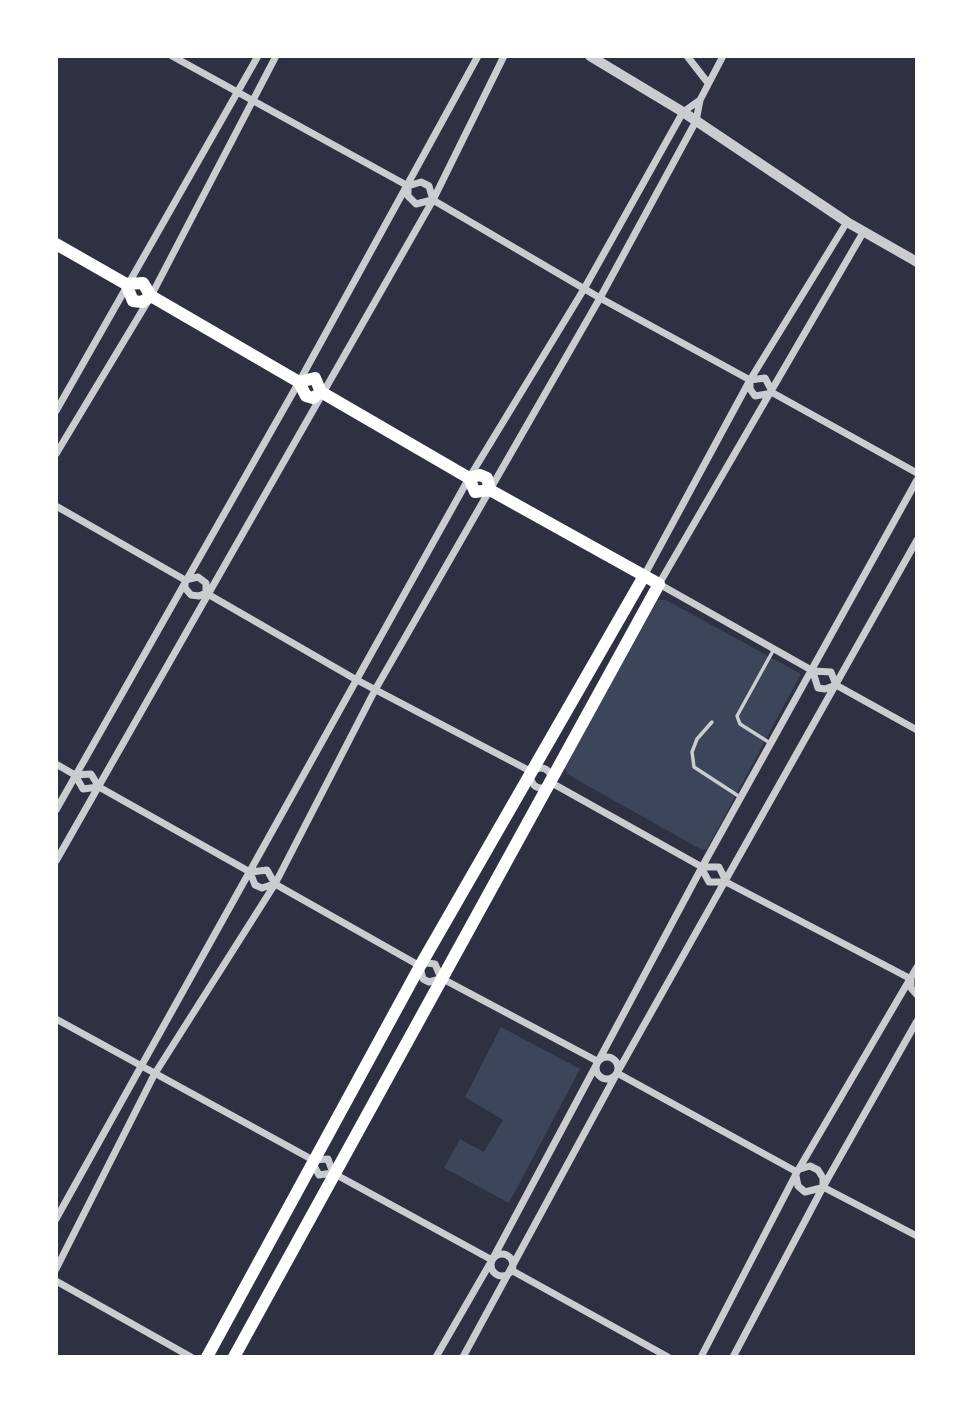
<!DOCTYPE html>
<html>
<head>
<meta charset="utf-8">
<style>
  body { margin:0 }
  #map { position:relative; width:973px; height:1413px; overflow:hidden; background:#2d3142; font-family:"PT Sans",sans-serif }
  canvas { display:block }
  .frame { position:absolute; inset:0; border:58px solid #fff; pointer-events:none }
</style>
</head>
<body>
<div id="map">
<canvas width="973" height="1413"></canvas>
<div class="frame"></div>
</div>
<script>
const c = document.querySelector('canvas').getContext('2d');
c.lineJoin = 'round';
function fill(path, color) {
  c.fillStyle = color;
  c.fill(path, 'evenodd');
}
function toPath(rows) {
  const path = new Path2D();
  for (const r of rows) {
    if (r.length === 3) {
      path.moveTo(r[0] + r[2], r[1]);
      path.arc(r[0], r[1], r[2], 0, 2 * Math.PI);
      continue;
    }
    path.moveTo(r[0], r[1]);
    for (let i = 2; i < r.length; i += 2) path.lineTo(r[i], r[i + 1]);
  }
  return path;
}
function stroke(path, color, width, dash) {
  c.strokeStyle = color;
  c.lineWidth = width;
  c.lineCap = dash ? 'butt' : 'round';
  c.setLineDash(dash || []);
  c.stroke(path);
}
fill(toPath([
  [658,600,666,600,801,674,707,849,702,850,567,774,564,765],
  [501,1027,580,1069,509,1203,444,1168,460,1139,484,1152,503,1120,465,1097]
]), '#3c4559');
stroke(toPath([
  [712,722,697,739,692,752,694,767,740,797],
  [770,743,740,724,737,716,774,649]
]), '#caccd0', 3.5);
stroke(toPath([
  [172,56,408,186,421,182,429,186,433,200,600,298,750,380,765,378,773,393,917,473],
  [687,56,708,83],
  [408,187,408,196,416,204,432,200],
  [864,231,659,584,813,671,831,672,836,685,917,730],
  [750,380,750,389,755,396,773,393],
  [56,411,258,56],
  [56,454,151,296,276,56],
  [56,506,185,580],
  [644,576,750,380,847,222],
  [185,580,198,577,206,583,206,592],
  [185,580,185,588,191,595,199,596,206,593],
  [206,593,355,679,532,772],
  [813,672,818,688,825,689,836,685],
  [56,764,75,775,83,789,98,787],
  [541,778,10],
  [76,775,91,774,99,787,250,872,255,885,262,888,274,884],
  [550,782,702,867,719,867,726,881],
  [56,810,299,382,478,56],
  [56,861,433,200,504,56],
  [702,869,709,882,726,882,911,979],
  [251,872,267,870,275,884,420,966,427,963,435,964,441,978,597,1061],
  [420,967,423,979,429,982,440,979],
  [911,980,911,988,917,995],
  [56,1019,313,1160,328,1159,333,1173],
  [607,1068,11],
  [617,1073,797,1172],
  [313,1164,319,1175,333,1173,492,1260],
  [800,1169,810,1166,818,1170,823,1178,823,1186],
  [796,1176,798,1186,805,1192,821,1188],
  [823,1187,917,1236],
  [56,1219,469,478,584,289,683,112,700,100],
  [502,1265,11],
  [56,1269,154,1075,275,884,375,690,600,298,696,121,700,100,723,56],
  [511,1270,668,1357],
  [56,1281,191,1357],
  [436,1357,492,1260,702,867,917,480],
  [463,1357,617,1073,917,540],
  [701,1357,797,1172,917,967],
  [733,1357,823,1187,917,1021]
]), '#caccd0', 7);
stroke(toPath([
  [590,56,683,112,847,222,917,262]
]), '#caccd0', 10);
stroke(toPath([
  [56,244,126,284,143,283,151,296,299,382,306,396,313,398,321,392],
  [126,284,133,301,142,302,151,296],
  [299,382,315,378,321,392,469,478,475,492,490,490],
  [207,1357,420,966,644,576],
  [234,1357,659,584,490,490,487,478,480,475,469,478]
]), '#fff', 12);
</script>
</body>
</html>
